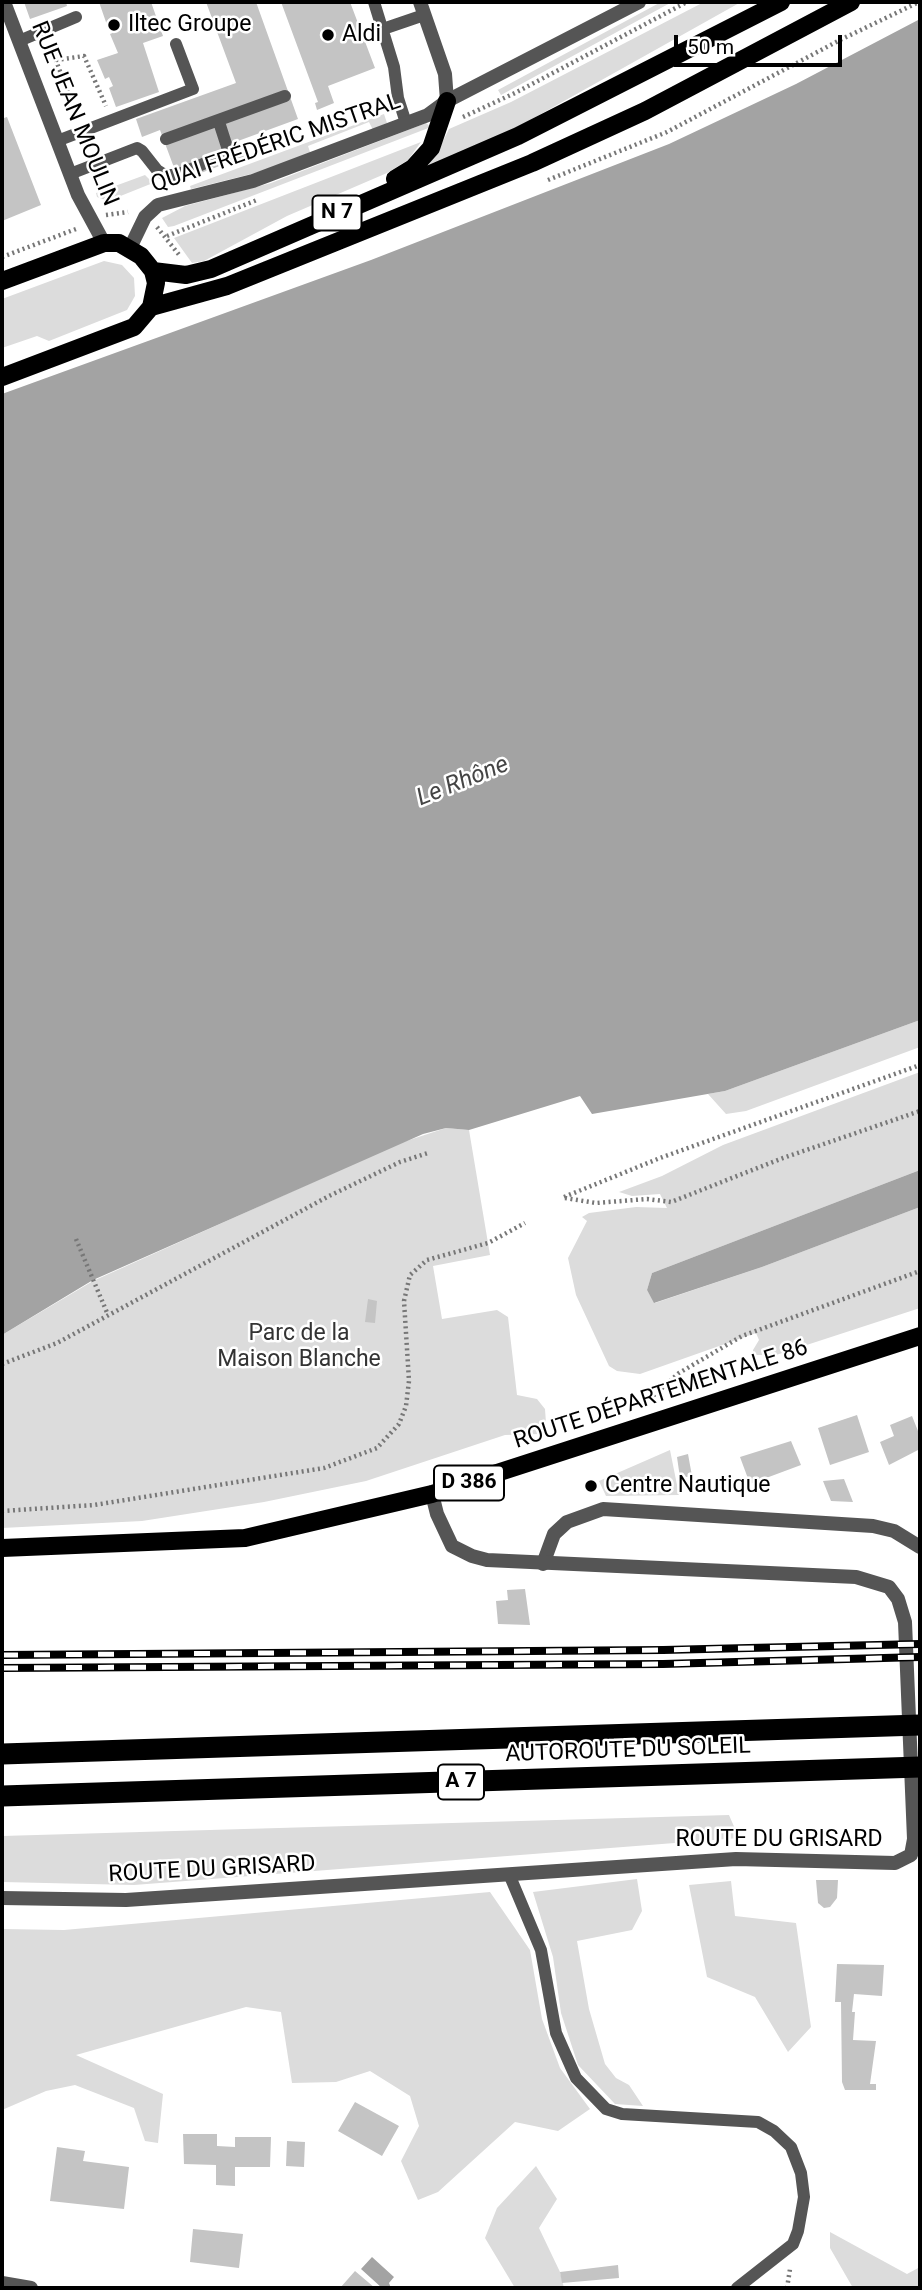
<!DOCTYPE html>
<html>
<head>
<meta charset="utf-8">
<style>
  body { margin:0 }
  #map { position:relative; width:922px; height:2290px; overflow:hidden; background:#fff; font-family:Roboto,sans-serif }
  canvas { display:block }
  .frame { position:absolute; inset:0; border:4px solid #000; pointer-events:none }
  .scale { position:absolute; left:674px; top:35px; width:168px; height:32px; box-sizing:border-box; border:4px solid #000; border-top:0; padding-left:9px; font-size:21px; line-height:24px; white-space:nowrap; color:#000; -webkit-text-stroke:5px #fff; paint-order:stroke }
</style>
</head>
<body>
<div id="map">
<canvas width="922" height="2290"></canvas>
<div class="frame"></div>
<div class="scale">50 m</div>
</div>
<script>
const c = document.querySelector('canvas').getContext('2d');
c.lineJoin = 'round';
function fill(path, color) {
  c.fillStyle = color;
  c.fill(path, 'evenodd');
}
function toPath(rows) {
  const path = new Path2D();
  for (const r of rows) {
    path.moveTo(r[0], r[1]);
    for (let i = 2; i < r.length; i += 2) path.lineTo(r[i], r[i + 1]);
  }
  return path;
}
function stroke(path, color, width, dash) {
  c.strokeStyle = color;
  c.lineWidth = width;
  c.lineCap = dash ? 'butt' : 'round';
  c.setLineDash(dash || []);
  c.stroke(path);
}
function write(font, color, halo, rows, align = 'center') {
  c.font = font + ' Roboto,sans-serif';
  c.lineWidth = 5;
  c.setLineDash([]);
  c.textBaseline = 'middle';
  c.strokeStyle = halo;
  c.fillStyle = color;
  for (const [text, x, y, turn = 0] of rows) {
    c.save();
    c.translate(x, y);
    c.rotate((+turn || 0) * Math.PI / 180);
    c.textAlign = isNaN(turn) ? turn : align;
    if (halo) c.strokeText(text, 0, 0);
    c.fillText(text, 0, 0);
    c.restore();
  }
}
fill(toPath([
  [661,2,672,2,501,95,498,90],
  [704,2,741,2,523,124,418,174,440,147,449,129,511,102],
  [384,114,387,123,373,130,369,122,308,146,311,155,255,173,191,189,190,186],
  [426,123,431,127,174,226,168,227,162,218,185,206,271,183],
  [421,142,408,160,387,173,287,216,204,261,192,263,174,238],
  [145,175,153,183,108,201,97,197,96,193],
  [104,261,122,265,134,278,135,296,127,310,49,341,37,336,2,348,2,299],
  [920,1020,920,1047,746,1111,726,1114,708,1094,725,1091],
  [920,1072,920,1170,652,1273,647,1290,655,1303,762,1267,920,1207,920,1308,776,1355,753,1355,753,1350,759,1340,756,1333,640,1374,617,1371,609,1366,576,1295,568,1258,587,1221,582,1217,589,1213,636,1207,667,1208,660,1194,632,1196,619,1192,662,1176,723,1145],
  [446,1128,469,1130,490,1255,433,1266,442,1319,497,1310,508,1317,517,1395,537,1399,545,1409,546,1423,540,1434,505,1435,366,1481,264,1502,142,1521,2,1528,2,1335,93,1281,400,1143],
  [670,1450,679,1495,606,1496,599,1481],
  [729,1815,739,1838,134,1885,2,1882,2,1836],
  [637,1879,642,1911,632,1930,577,1941,589,2009,605,2064,616,2078,629,2085,643,2106,615,2104,578,2065,561,2013,553,1957,533,1892],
  [731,1881,735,1916,796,1923,811,2027,788,2052,755,1997,707,1977,689,1885],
  [490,1892,530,1950,542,2019,560,2068,590,2109,558,2131,515,2122,438,2192,418,2200,401,2161,419,2126,410,2096,370,2071,336,2082,292,2083,281,2012,246,2007,76,2055,163,2094,158,2143,145,2141,134,2108,75,2085,46,2091,2,2110,2,1929,64,1930],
  [536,2166,557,2199,539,2228,560,2272,564,2288,515,2288,485,2238,497,2208],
  [830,2232,907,2274,920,2267,920,2288,853,2288,830,2248]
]), '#dcdcdc');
fill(toPath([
  [920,19,920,1020,725,1091,592,1114,580,1096,469,1130,446,1128,423,1134,93,1280,2,1335,2,394,371,260,669,144,796,84],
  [920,1170,920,1207,762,1267,654,1303,647,1290,652,1273],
  [372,2257,394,2277,389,2283,391,2288,382,2288,361,2269]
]), '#a3a3a3');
fill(toPath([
  [24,2,66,2,67,6,30,19],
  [99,2,151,2,163,36,143,43,159,92,116,107,109,88,113,86,109,77,105,79,97,60,118,53,110,34,115,32,112,23,107,25],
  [206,2,256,2,298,119,238,141,244,157,179,181,160,130,142,137,136,119,236,83],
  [281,2,350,2,375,68,328,86,334,103,317,110,315,103,318,102],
  [2,113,4,118,7,117,41,205,2,221],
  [368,1299,377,1301,375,1323,365,1322],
  [857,1415,869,1452,830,1465,818,1428],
  [912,1416,920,1436,920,1449,889,1465,880,1442,894,1436,890,1425],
  [791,1441,801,1465,750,1484,740,1457],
  [688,1454,692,1476,680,1478,677,1457],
  [844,1479,853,1502,831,1501,823,1481],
  [525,1589,530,1625,498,1624,496,1601,508,1600,507,1590],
  [816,1880,838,1880,837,1898,830,1907,824,1908,818,1903],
  [837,1964,884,1965,882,1996,854,1994,852,2012,855,2012,853,2040,876,2041,870,2084,876,2084,876,2090,845,2090,842,2082,841,2002,835,2002],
  [355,2102,399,2126,382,2156,338,2131],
  [183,2134,217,2134,217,2146,235,2147,235,2137,271,2137,270,2167,235,2167,235,2186,216,2185,216,2165,184,2164],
  [287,2141,305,2142,304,2167,286,2166],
  [57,2147,85,2151,83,2161,129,2167,124,2209,50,2201],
  [193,2229,243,2234,239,2268,190,2262],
  [618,2265,619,2278,562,2283,560,2272],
  [355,2271,375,2288,340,2288]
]), '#c4c4c4');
stroke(toPath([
  [50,44,77,118],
  [56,60,84,56,106,106],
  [463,117,515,93,687,2],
  [548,180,667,132,840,40,919,2],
  [106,215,128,212],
  [157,227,180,256],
  [167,236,257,200],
  [2,257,76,229],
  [564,1197,660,1158,920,1065],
  [565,1198,596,1203,647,1199,671,1202,783,1158,920,1111],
  [76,1239,108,1315],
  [2,1364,57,1343,329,1196,400,1162,428,1153],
  [645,1403,679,1373,742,1336,920,1271],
  [2,1511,94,1505,324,1468,377,1448,399,1424,406,1406,409,1381,404,1301,410,1275,427,1260,488,1243,525,1223],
  [787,2288,790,2269]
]), '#777', 4.5, [2, 3.5]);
stroke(toPath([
  [374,2,394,67,398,98,406,123],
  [383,29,424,15],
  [19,41,76,17],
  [166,139,285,96],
  [57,141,193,89,176,44],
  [70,174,137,148,142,151,157,170,165,175,177,175,229,153,219,122],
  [509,1874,541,1950,556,2033,576,2078,606,2109,622,2114,758,2122,774,2131,791,2147,801,2173,804,2197,798,2231,793,2244,737,2288]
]), '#555', 12);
stroke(toPath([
  [4,2,78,195,104,243],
  [420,2,445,74,447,101],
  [130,248,145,217,158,205,253,181,428,115,447,101,639,2],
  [543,1564,554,1534,567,1522,603,1509,873,1526,894,1531,920,1547]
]), '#555', 14);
stroke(toPath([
  [2,1898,126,1900,736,1859,895,1863,911,1855,914,1839,905,1622,898,1599,889,1587,856,1577,487,1560,472,1556,452,1546,437,1514,432,1494],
  [2,2283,31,2288]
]), '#555', 14);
stroke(toPath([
  [395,179,413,168,431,148,447,101],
  [153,271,186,275,211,269,518,136,781,2],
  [2,281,104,243,119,243,141,256,153,271,156,283,151,307,134,327,2,377],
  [151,307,227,286,532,163,645,111,851,2],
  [2,1548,245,1538,432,1494,920,1336]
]), '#000', 18);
stroke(toPath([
  [2,1754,920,1725],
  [2,1796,920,1767]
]), '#000', 21);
const rail = toPath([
  [2,1655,663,1650,920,1644],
  [2,1668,663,1664,920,1657]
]);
stroke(rail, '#000', 8);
stroke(rail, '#fff', 5, [16]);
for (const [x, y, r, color] of [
  [114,25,7,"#000"],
  [328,35,7,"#000"],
  [591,1486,7,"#000"]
]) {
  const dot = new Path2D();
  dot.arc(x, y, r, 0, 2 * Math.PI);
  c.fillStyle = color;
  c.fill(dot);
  stroke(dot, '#fff', 2.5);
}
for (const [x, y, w] of [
  [337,213,49],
  [469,1483,70],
  [461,1782,46]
]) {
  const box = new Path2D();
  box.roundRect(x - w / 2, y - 17.5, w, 35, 5);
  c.fillStyle = '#fff';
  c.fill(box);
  stroke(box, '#000', 2);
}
write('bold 21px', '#000', null, [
  ["N 7",337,213],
  ["D 386",469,1483],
  ["A 7",461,1782]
]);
write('23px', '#000', '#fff', [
  ["Iltec Groupe",128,25],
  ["Aldi",342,35],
  ["Centre Nautique",605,1486]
], 'left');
write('23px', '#000', '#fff', [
  ["RUE JEAN MOULIN",74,114,68],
  ["QUAI FRÉDÉRIC MISTRAL",276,144,-19],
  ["ROUTE DÉPARTEMENTALE 86",661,1395,-18],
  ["AUTOROUTE DU SOLEIL",628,1751,-2],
  ["ROUTE DU GRISARD",779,1840],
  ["ROUTE DU GRISARD",212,1870,-3]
]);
write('23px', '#333', '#fff', [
  ["Parc de la",299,1334],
  ["Maison Blanche",299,1360]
]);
write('italic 24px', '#444', '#fff', [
  ["Le Rhône",463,782,-22]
]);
</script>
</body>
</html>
